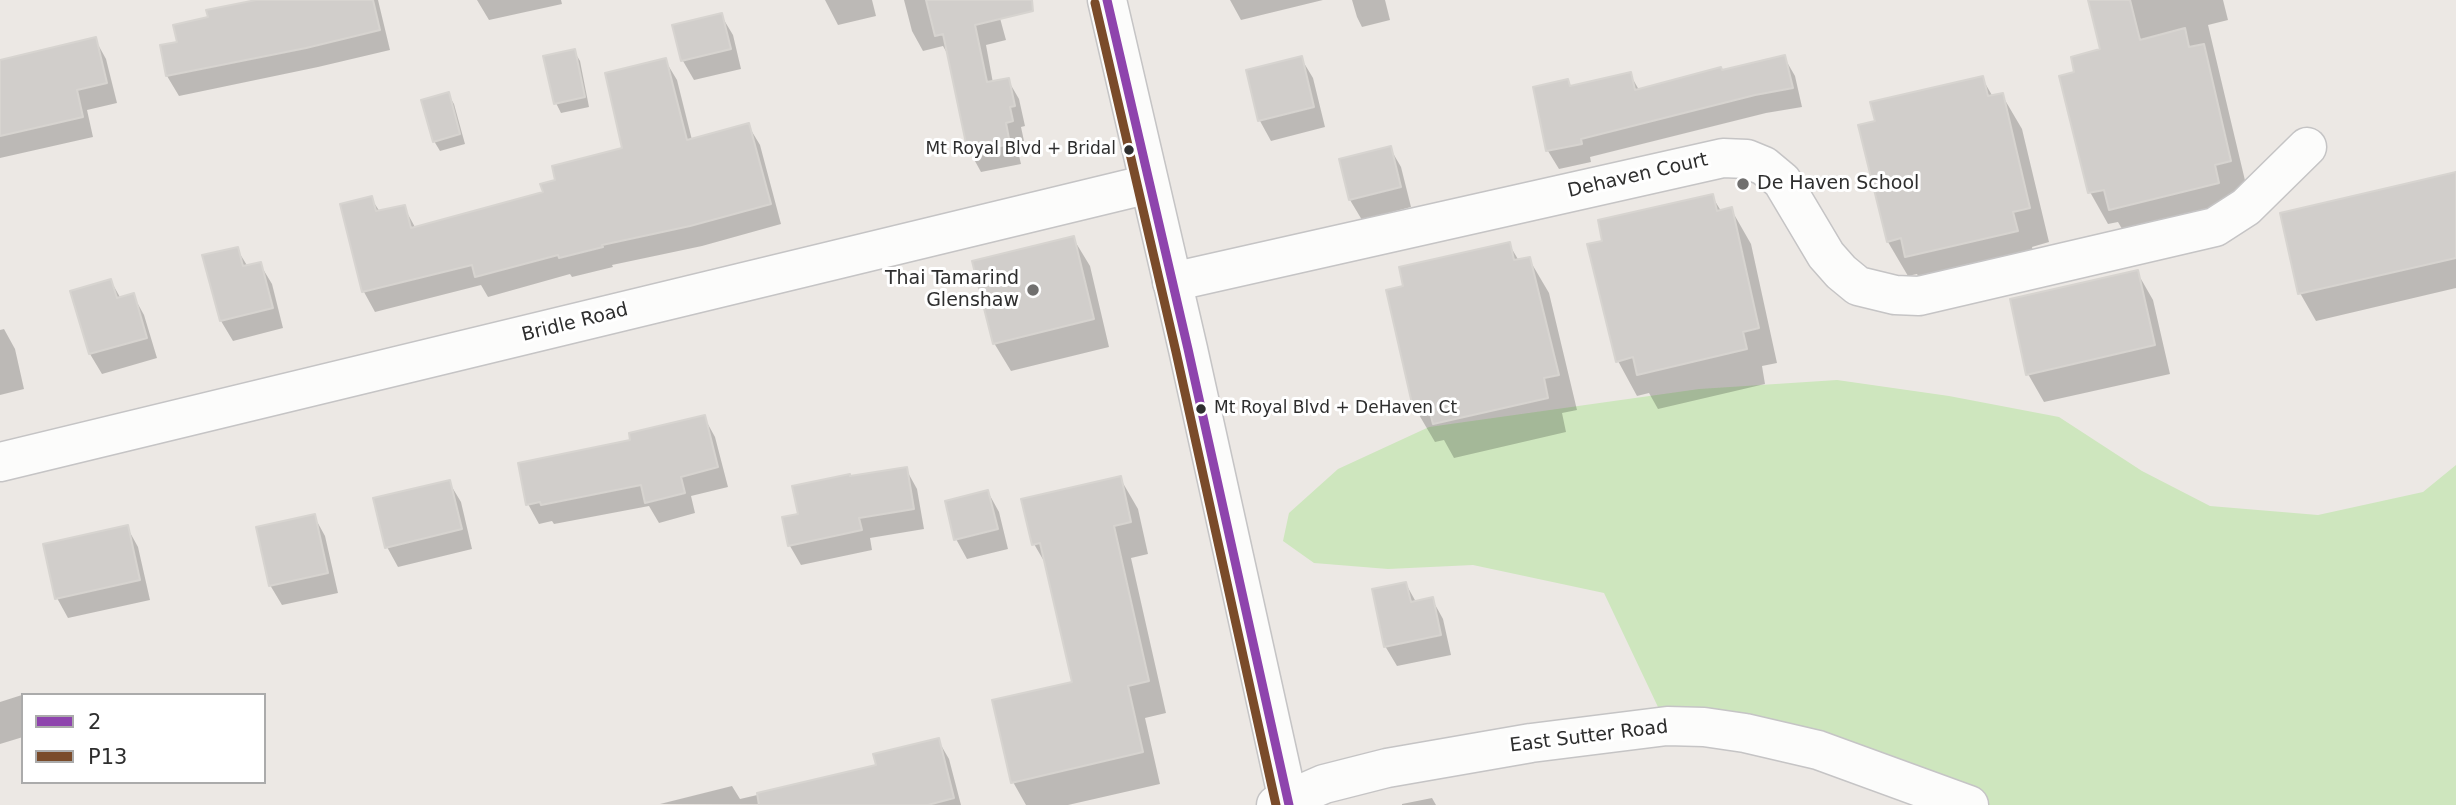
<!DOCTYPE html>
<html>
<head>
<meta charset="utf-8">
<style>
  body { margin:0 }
  #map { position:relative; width:2456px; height:805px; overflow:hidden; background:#ece8e4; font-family:"DejaVu Sans",sans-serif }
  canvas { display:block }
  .legend { position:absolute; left:21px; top:693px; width:245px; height:91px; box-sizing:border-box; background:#fff; border:2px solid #ababab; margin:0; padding:9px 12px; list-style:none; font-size:21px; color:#2e2e2e }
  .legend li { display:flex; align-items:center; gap:14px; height:35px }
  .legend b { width:35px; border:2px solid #ababab }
</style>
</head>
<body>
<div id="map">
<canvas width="2456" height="805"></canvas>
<ul class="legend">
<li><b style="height:9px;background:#8e44ad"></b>2</li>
<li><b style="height:9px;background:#7a4b2a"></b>P13</li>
</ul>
</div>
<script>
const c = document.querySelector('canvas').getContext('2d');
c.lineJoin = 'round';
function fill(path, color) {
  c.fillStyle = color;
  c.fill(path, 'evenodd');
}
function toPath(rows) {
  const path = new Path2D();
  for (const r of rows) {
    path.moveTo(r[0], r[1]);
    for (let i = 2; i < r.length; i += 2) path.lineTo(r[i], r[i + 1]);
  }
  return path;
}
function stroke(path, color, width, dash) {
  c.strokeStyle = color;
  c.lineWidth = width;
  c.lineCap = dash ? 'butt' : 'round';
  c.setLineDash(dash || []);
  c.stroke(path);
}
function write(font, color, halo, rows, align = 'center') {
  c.font = font + ' "DejaVu Sans",sans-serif';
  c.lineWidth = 6;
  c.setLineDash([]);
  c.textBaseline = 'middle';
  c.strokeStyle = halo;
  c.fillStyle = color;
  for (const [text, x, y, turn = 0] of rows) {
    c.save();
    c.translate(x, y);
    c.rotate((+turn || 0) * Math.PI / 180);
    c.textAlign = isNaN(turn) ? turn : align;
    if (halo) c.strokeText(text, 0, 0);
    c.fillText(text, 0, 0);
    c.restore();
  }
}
fill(toPath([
  [1837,380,1949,396,2059,417,2142,471,2210,506,2318,515,2423,492,2456,465,2456,805,1969,805,1667,726,1604,593,1473,565,1388,569,1314,563,1283,541,1289,513,1338,469,1429,427,1699,389]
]), '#cee6be');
fill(toPath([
  [266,0,378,0,390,50,318,67,179,96,167,76,210,19],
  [477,0,561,0,562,4,489,20],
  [825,0,872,0,876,16,838,25],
  [904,0,995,0,1006,40,986,45,993,83,1008,80,1019,99,1025,126,1021,127,1024,141,1016,143,1021,164,981,172,970,152,948,55,943,46,923,51,912,31],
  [1230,0,1323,0,1241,20],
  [1352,0,1385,0,1390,20,1362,27,1357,17],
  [2090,0,2223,0,2228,20,2208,25,2248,193,2236,214,2129,241,2118,222,2108,224,2090,192,2077,73,2103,50],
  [721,15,733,35,741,69,694,80,683,61,674,26],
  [95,39,106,59,117,103,87,110,93,137,0,158,0,65],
  [574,51,580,61,589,107,561,113,556,103],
  [1784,57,1795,76,1802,107,1766,113,1590,157,1591,162,1559,169,1548,151,1571,88,1630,74,1639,90],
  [1301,58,1313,78,1325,127,1271,141,1260,121,1248,71],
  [665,60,677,80,692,140,748,125,760,145,781,224,702,246,612,265,613,267,572,277,570,274,488,297,481,285,375,312,364,292,342,205,371,198,380,212,404,207,416,229,545,193,557,182,624,150],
  [1982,78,1993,97,2002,95,2022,129,2049,242,2032,247,2036,266,1927,291,1917,274,1908,276,1888,242,1877,122],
  [448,94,454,104,465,144,440,151,434,141],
  [1390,148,1401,167,1411,207,1362,220,1350,200],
  [2456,173,2456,288,2316,321,2300,293],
  [1712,196,1721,211,1731,209,1751,244,1777,363,1762,366,1765,384,1658,409,1649,393,1637,396,1618,361,1605,242],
  [1073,238,1090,266,1109,347,1011,371,994,343],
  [1509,244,1519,261,1529,259,1549,293,1577,410,1562,413,1566,432,1454,458,1444,440,1435,442,1415,408,1405,288],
  [237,249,248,267,260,264,272,284,283,328,233,341,221,321,205,257],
  [2137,272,2153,300,2170,374,2044,402,2028,374],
  [111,281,121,299,133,295,144,315,157,358,102,374,90,354,72,292],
  [4,329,15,349,24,389,0,395,0,330],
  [704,417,715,437,728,487,691,496,695,513,659,523,649,506,554,524,552,521,539,524,528,504],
  [906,469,917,489,924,529,870,538,872,550,801,565,790,546,850,478],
  [1120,478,1138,509,1148,554,1131,558,1166,713,1145,718,1160,784,1068,805,1026,805,1013,782,1074,683,1048,568,1034,544],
  [449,482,461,502,472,549,398,567,387,547],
  [988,492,999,512,1008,549,967,559,956,539],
  [314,516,325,536,338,593,282,605,270,585],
  [127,527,138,547,150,600,68,618,57,598],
  [1406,584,1416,602,1432,599,1443,619,1451,655,1397,666,1385,646],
  [25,694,23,695,23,737,0,744,0,702],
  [938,740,949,759,961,805,660,804,732,786,740,799,878,767],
  [1432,798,1436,805,1402,805,1402,804]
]), '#0003');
const building = toPath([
  [256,0,373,0,380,30,306,48,166,76,160,45,177,42,173,25,208,17,206,10,256,0],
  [926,0,1032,0,1033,11,975,25,987,82,1009,78,1015,106,1010,107,1013,121,1006,123,1010,144,968,153,943,34,935,36,926,0],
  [2088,0,2130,0,2140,40,2185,28,2189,47,2204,44,2231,161,2215,165,2219,183,2109,210,2104,190,2088,193,2059,76,2074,72,2071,57,2100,49,2088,0],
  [722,13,731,49,681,61,672,25,722,13],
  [96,37,107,83,77,90,83,117,0,136,0,60,96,37],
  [575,49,585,97,554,104,543,56,575,49],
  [1785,55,1793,88,1755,95,1581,139,1582,144,1546,151,1533,87,1568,79,1570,86,1631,72,1635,90,1721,67,1722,70,1785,55],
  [1302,56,1314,107,1258,121,1246,70,1302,56],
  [666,58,687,140,749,123,771,204,690,226,602,245,603,247,559,258,558,255,475,277,472,265,362,292,340,204,372,196,376,211,405,205,411,228,543,192,540,184,555,180,552,166,622,148,605,73,666,58],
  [1983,76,1988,96,2003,93,2030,208,2013,212,2018,231,1905,257,1901,238,1887,242,1858,125,1875,121,1870,102,1983,76],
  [449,92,460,134,433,142,421,100,449,92],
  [1391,146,1401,187,1349,200,1339,159,1391,146],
  [2456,172,2456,258,2298,294,2280,213,2456,172],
  [1713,194,1717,211,1732,207,1759,328,1743,332,1747,349,1637,375,1633,357,1616,362,1587,244,1602,241,1598,220,1713,194],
  [1074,236,1094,319,993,344,972,261,1074,236],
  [1510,242,1514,260,1530,257,1559,375,1544,378,1548,398,1433,424,1428,405,1413,408,1386,290,1403,286,1399,267,1510,242],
  [238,247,243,266,261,262,273,308,220,321,202,255,238,247],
  [2138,270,2155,345,2026,375,2010,299,2138,270],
  [111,279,117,298,134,293,147,338,89,354,70,291,111,279],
  [705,415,718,467,681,477,685,493,645,503,641,485,541,505,540,502,526,505,518,463,630,440,629,433,705,415],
  [907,467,914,509,859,518,862,530,788,546,782,517,798,514,792,486,850,474,850,476,907,467],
  [1121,476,1131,522,1114,526,1149,681,1128,686,1143,752,1011,783,992,700,1072,682,1040,543,1032,545,1021,499,1121,476],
  [450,480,462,529,385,548,373,498,450,480],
  [988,490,998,529,954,540,945,501,988,490],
  [315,514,328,573,269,586,256,527,315,514],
  [128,525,140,580,55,599,43,544,128,525],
  [1406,582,1411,602,1433,597,1441,635,1384,647,1372,589,1406,582],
  [939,738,954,798,928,805,759,805,757,793,876,765,873,754,939,738]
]);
fill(building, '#d1cecb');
stroke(building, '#d7d4d0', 2);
const minor = toPath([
  [1172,282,1723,158,1747,159,1764,166,1782,181,1826,255,1841,272,1858,286,1895,295,1919,296,2215,227,2246,207,2307,147],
  [0,462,1149,184],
  [1276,805,1324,784,1387,768,1531,743,1667,726,1704,727,1745,733,1818,750,1969,805]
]);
const secondary = toPath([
  [1107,0,1188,349,1289,805]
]);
stroke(minor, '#c5c4c5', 41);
stroke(secondary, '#c5c4c5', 41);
stroke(minor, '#fcfcfb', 38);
stroke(secondary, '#fcfcfb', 38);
stroke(toPath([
  [1107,0,1188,349,1289,805]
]), '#8e44ad', 9);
stroke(toPath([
  [1095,3,1176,352,1276,805]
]), '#7a4b2a', 9);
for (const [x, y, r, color] of [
  [1129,150,6,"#2e2e2e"],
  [1743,184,7,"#706f6e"],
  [1033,290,7,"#706f6e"],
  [1201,409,6,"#2e2e2e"]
]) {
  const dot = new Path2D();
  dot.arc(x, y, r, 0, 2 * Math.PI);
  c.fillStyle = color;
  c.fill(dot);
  stroke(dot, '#fff', 2.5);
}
write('17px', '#2e2e2e', '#fff', [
  ["Mt Royal Blvd + Bridal",1116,150],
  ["Mt Royal Blvd + DeHaven Ct",1214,409,"left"]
], 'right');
write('19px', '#2e2e2e', '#fff', [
  ["Dehaven Court",1638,176,-13],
  ["Bridle Road",575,323,-14],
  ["East Sutter Road",1589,737,-7]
]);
write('19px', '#2e2e2e', '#fff', [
  ["De Haven School",1757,184],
  ["Thai Tamarind",1019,279,"right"],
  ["Glenshaw",1019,301,"right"]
], 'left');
</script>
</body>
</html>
